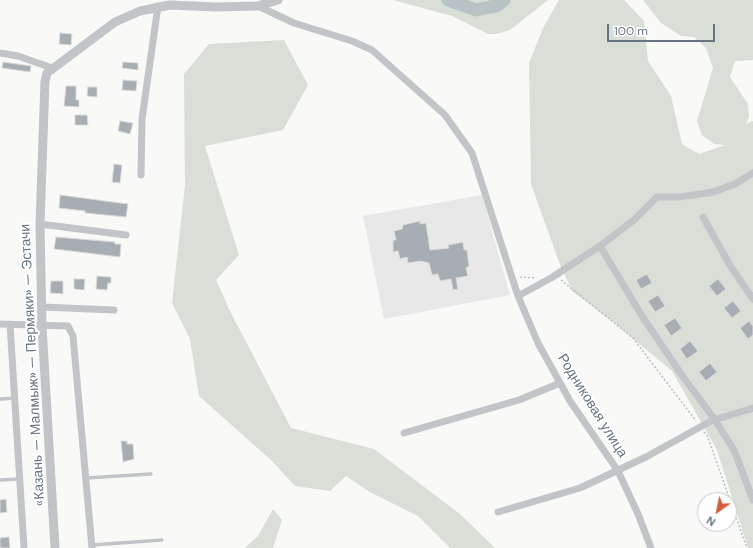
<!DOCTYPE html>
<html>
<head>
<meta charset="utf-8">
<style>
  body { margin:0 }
  #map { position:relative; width:753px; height:548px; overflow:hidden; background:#f9f9f7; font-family:"DM Sans",sans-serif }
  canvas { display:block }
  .north { position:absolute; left:697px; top:492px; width:40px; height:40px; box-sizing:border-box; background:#fff; border:1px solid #c2c8cc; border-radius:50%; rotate:213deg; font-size:11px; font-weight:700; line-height:16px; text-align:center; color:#66757f }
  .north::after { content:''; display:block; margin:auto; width:14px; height:18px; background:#d25e3f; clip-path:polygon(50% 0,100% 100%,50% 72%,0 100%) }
  .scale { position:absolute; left:607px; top:24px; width:108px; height:18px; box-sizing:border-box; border:2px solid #66757f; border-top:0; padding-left:5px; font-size:12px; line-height:14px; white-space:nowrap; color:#66757f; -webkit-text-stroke:3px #fff; paint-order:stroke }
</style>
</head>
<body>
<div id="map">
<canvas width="753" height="548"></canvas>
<div class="north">N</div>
<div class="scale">100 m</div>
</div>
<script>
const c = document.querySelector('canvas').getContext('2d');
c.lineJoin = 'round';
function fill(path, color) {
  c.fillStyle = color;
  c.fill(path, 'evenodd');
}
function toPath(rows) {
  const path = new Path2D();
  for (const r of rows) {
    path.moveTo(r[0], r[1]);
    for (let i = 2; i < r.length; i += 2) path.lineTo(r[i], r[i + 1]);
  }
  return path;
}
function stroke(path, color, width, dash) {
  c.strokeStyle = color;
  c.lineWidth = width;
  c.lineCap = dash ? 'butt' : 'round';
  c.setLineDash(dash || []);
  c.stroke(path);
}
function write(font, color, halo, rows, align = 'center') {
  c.font = font + ' "DM Sans",sans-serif';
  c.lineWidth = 4;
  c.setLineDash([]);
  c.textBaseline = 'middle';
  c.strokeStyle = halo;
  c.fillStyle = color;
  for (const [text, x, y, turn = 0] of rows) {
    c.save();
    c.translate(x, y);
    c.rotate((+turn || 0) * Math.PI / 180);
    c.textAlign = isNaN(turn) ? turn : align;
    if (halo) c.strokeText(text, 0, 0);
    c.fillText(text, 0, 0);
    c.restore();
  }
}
fill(toPath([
  [482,195,510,295,384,319,363,216]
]), '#e7e8e7');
fill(toPath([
  [393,0,548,0,510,30,496,34,488,34,452,16],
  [559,0,624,0,644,21,648,61,671,96,682,144,699,154,725,145,714,144,702,135,697,121,713,68,706,48,694,37,681,36,661,23,643,0,753,0,753,60,735,61,730,77,748,104,749,117,746,124,753,121,753,548,748,548,717,450,672,371,612,321,572,291,559,262,531,184,529,63,543,28],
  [284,40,308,85,283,130,205,146,239,255,216,280,230,311,291,428,374,449,460,514,495,548,450,548,418,516,370,492,346,476,330,491,295,486,272,461,199,396,190,339,172,303,185,185,184,74,209,44],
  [273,509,282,520,273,548,245,548,258,536]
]), '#d9ded7');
stroke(toPath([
  [490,0,496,6]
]), '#b8c3c6', 2);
stroke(toPath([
  [448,0,476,10,496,6,504,0]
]), '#b8c3c6', 13);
const building = toPath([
  [60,33,72,34,71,45,59,44,60,33],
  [3,62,31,66,30,72,2,68,3,62],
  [123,62,138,63,138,70,122,68,123,62],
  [123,80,137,81,136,91,122,90,123,80],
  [66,86,76,86,76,100,79,100,79,107,64,106,66,86],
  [88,87,97,87,97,97,87,96,88,87],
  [75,115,87,115,88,125,75,125,75,115],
  [120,121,133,123,130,134,118,131,120,121],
  [114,164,122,165,120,183,112,182,114,164],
  [60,195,128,204,126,217,85,213,85,211,59,208,60,195],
  [420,221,420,224,426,223,430,250,449,248,448,245,463,242,464,250,467,250,469,266,466,268,468,276,456,278,458,289,453,290,451,279,440,281,438,274,432,275,429,263,421,261,408,263,407,257,400,259,398,251,393,252,393,240,396,240,394,231,402,229,403,225,420,221],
  [56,237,115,242,115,244,121,244,120,257,54,249,56,237],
  [647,274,652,283,641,289,636,280,647,274],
  [97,276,111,277,111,283,108,283,107,290,96,289,97,276],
  [74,279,85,279,84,290,74,289,74,279],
  [718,279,726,289,717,296,709,286,718,279],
  [51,281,63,281,63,294,50,293,51,281],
  [658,295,665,306,655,312,648,301,658,295],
  [733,301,741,311,732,318,724,308,733,301],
  [675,318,682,328,671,336,664,325,675,318],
  [749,321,753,326,753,335,748,339,740,328,749,321],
  [690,341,698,351,687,359,680,349,690,341],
  [710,363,717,372,706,381,699,372,710,363],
  [121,441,127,441,127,444,133,444,134,459,123,462,121,441],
  [6,499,7,512,0,513,0,500,6,499],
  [9,537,10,548,0,548,0,538,9,537]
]);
fill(building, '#a6aeb3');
stroke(building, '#dbdbd9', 1);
stroke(toPath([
  [520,277,536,278],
  [561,280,633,338,696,421],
  [704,432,707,435,747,548]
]), '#bbbec0', 1.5, [2, 2]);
stroke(toPath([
  [0,399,15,398],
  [86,478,151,474],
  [0,480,20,479],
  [92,545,162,540]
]), '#c1c5c8', 3.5);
stroke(toPath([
  [258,6,294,23,352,41,372,50,445,115,472,153,518,296,538,343,570,401,618,471,638,514,651,548],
  [0,53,18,56,52,68],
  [141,175,142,119,158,6],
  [703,217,731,267,753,299],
  [40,224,126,235],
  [600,246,642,316,681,374,715,420,734,450,753,500],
  [518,296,551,278,600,246,635,219,657,197,679,197,713,192,735,184,753,173],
  [42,307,114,310],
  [0,324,68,326,73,336,92,548],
  [10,324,24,548],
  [404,433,519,400,560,383],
  [498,512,580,488,646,457,711,421,753,408]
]), '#c1c5c8', 7);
stroke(toPath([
  [55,548,42,326,40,224,45,81,47,73,115,22,140,11,170,5,216,7,258,6,278,0]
]), '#c1c5c8', 9);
write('14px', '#66757f', '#fff', [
  ["«Казань — Малмыж» — Пермяки» — Эстачи",33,365,-93],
  ["Родниковая улица",592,406,58]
]);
</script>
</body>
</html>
